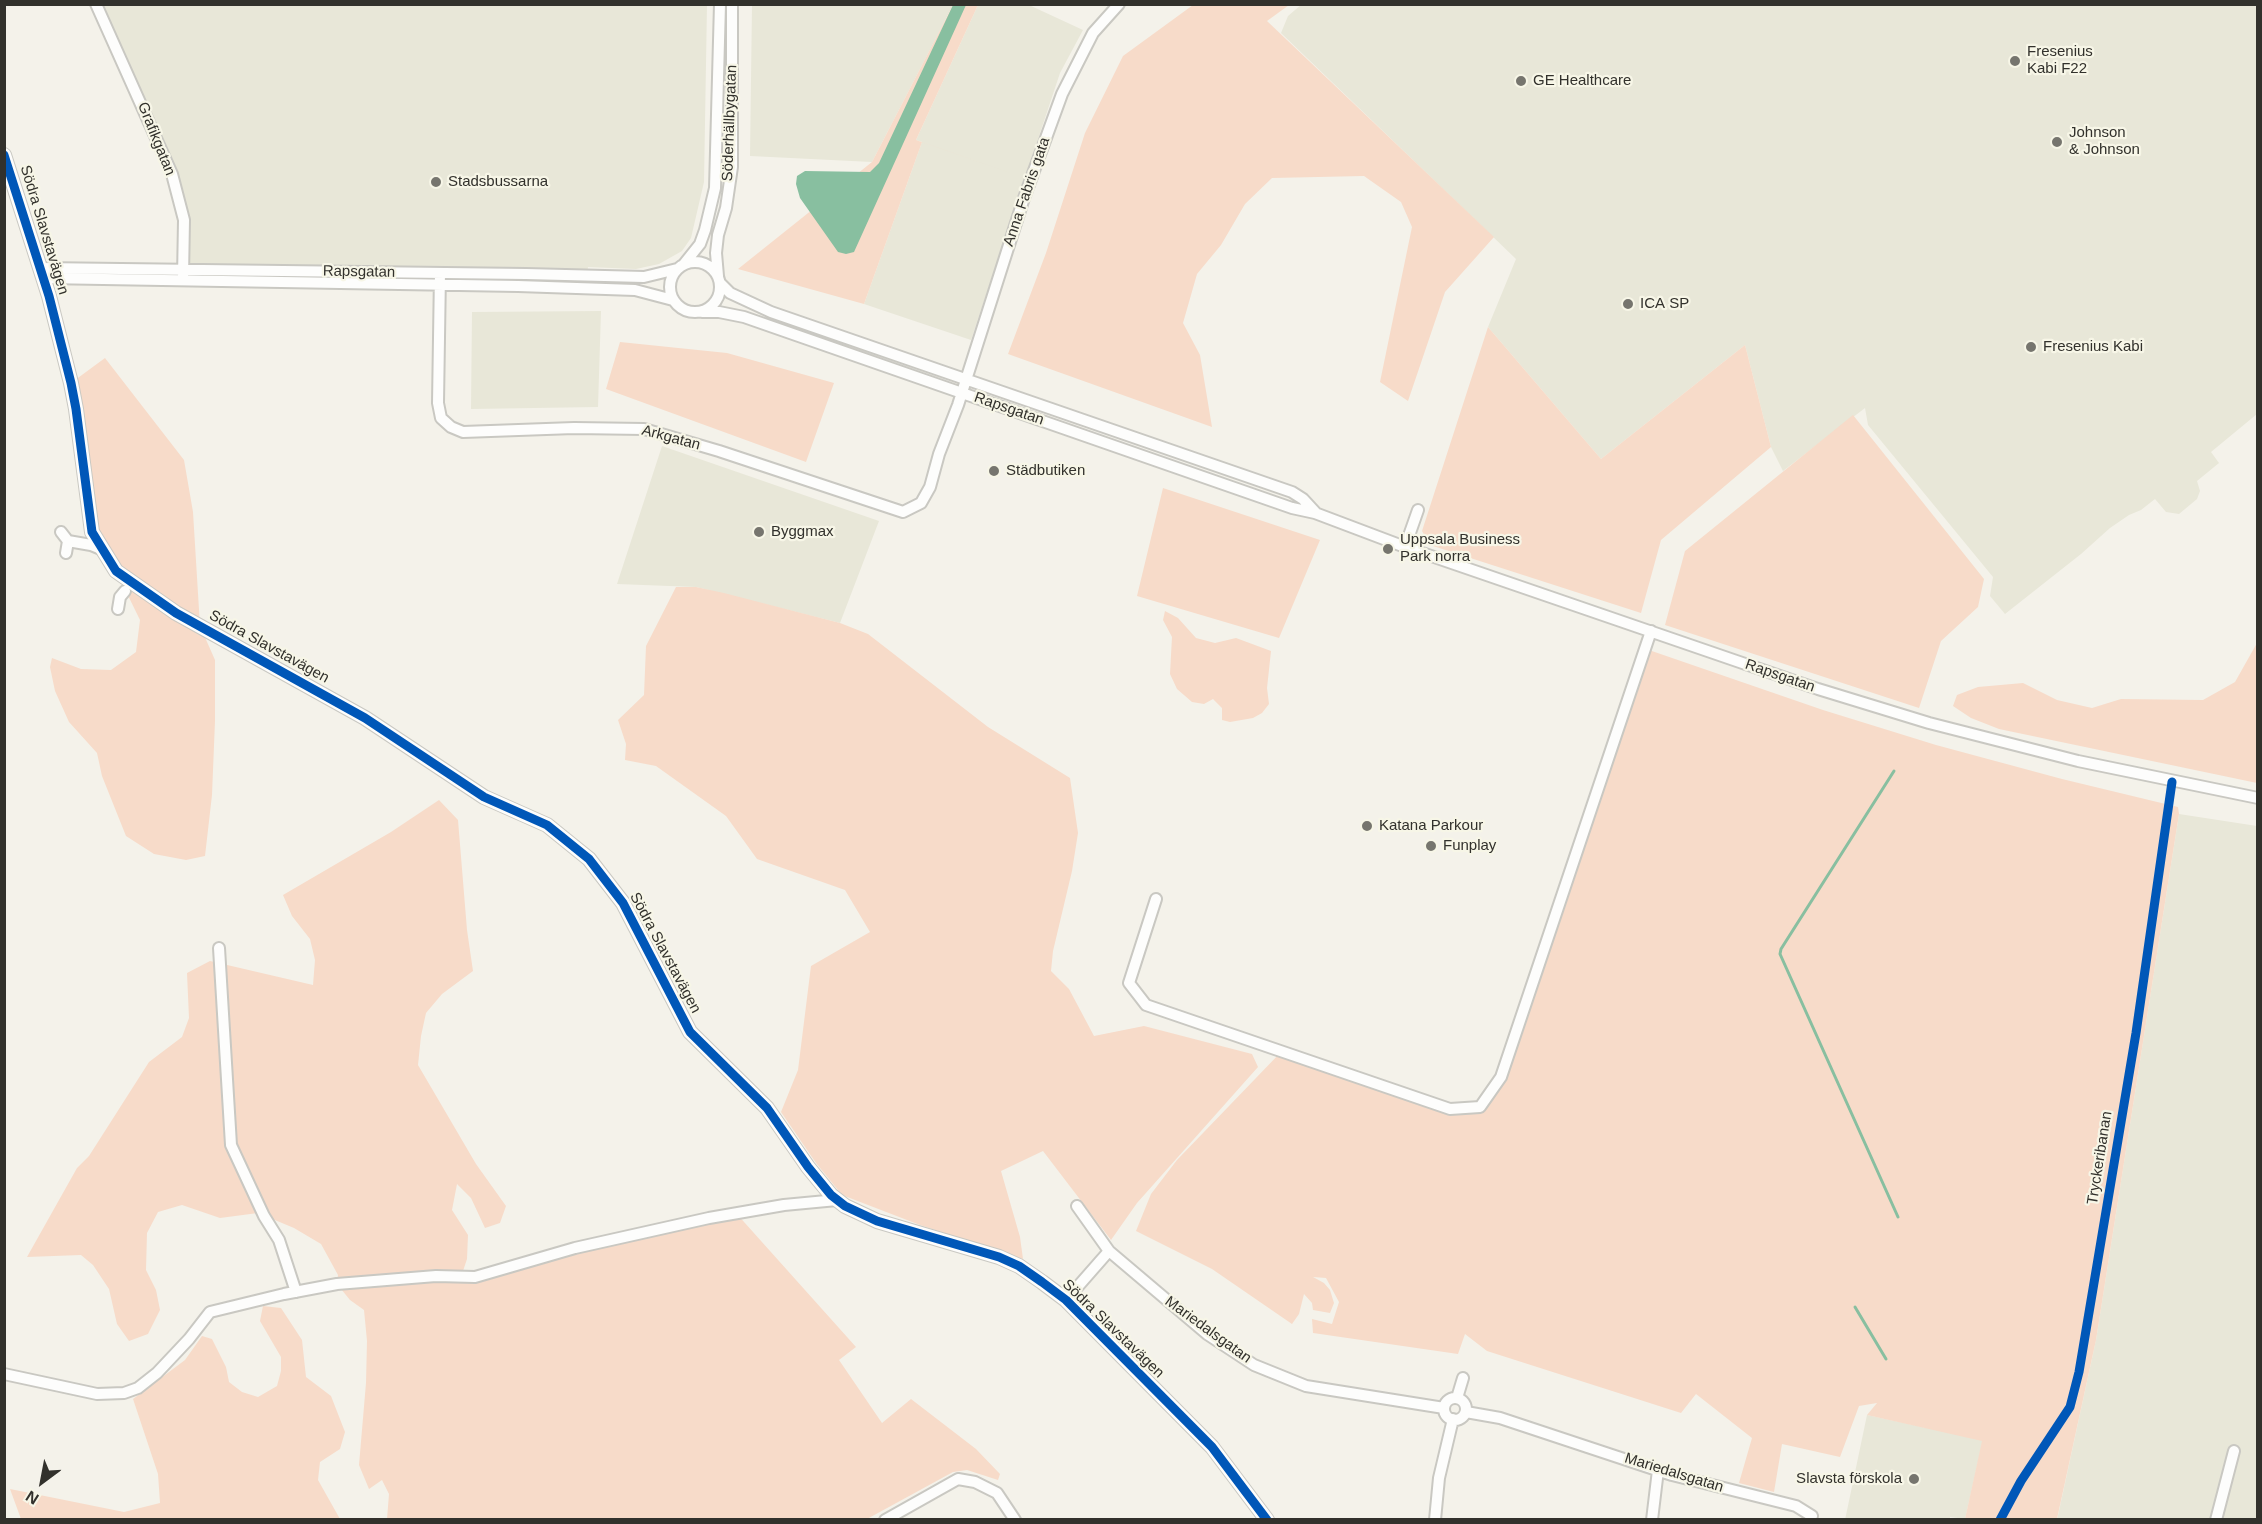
<!DOCTYPE html>
<html>
<head>
<meta charset="utf-8">
<style>
  body { margin:0 }
  #map { position:relative; width:2262px; height:1524px; overflow:hidden; background:#f4f2ea; font-family:Helvetica,sans-serif }
  canvas { display:block }
  .frame { position:absolute; inset:0; border:6px solid #32312c; pointer-events:none }
  .north { position:absolute; left:12px; top:1452px; width:60px; height:60px; -webkit-text-stroke:4px #f7f6e7; paint-order:stroke; rotate:212deg; font-size:16px; font-weight:700; line-height:24px; text-align:center; color:#32312c }
  .north::after { content:''; display:block; margin:auto; width:21px; height:27px; background:#32312c; clip-path:polygon(50% 0,100% 100%,50% 72%,0 100%) }
</style>
</head>
<body>
<div id="map">
<canvas width="2262" height="1524"></canvas>
<div class="frame"></div>
<div class="north">N</div>
</div>
<script>
const c = document.querySelector('canvas').getContext('2d');
c.lineJoin = 'round';
function fill(path, color) {
  c.fillStyle = color;
  c.fill(path, 'evenodd');
}
function toPath(rows) {
  const path = new Path2D();
  for (const r of rows) {
    if (r.length === 3) {
      path.moveTo(r[0] + r[2], r[1]);
      path.arc(r[0], r[1], r[2], 0, 2 * Math.PI);
      continue;
    }
    path.moveTo(r[0], r[1]);
    for (let i = 2; i < r.length; i += 2) path.lineTo(r[i], r[i + 1]);
  }
  return path;
}
function stroke(path, color, width, dash) {
  c.strokeStyle = color;
  c.lineWidth = width;
  c.lineCap = dash ? 'butt' : 'round';
  c.setLineDash(dash || []);
  c.stroke(path);
}
function write(font, color, halo, rows, align = 'center') {
  c.font = font + ' Helvetica,sans-serif';
  c.lineWidth = 4.5;
  c.setLineDash([]);
  c.textBaseline = 'middle';
  c.strokeStyle = halo;
  c.fillStyle = color;
  for (const [text, x, y, turn = 0] of rows) {
    c.save();
    c.translate(x, y);
    c.rotate((+turn || 0) * Math.PI / 180);
    c.textAlign = isNaN(turn) ? turn : align;
    if (halo) c.strokeText(text, 0, 0);
    c.fillText(text, 0, 0);
    c.restore();
  }
}
fill(toPath([
  [1302,4,2257,5,2257,414,2211,452,2219,463,2197,481,2200,491,2197,499,2179,514,2166,512,2155,499,2141,510,2129,515,2110,528,2081,554,2005,614,1990,596,1993,577,1868,425,1865,408,1783,471,1771,447,1745,345,1601,459,1488,327,1516,259,1281,33,1288,16],
  [97,5,707,5,704,182,691,238,682,251,659,264,636,269,588,267,587,276,183,271,184,220,172,174],
  [752,5,953,5,872,162,750,156],
  [978,5,1029,5,1083,30,1060,73,971,340,864,304,922,142,916,140],
  [601,311,598,407,471,409,472,312],
  [662,446,879,521,840,623,696,587,617,584],
  [2179,814,2257,826,2257,1519,2057,1520,2096,1340],
  [1867,1415,1983,1440,1965,1519,1950,1517,1950,1520,1845,1520]
]), '#e8e7d8');
fill(toPath([
  [953,5,978,5,916,140,1025,178,922,142,864,304,738,269,872,162],
  [1193,5,1289,5,1267,21,1494,237,1445,292,1408,401,1380,382,1412,227,1401,202,1364,176,1272,178,1245,204,1221,245,1197,274,1183,323,1200,355,1212,427,1008,354,1046,253,1085,133,1123,56],
  [1488,327,1601,459,1745,345,1771,447,1661,540,1641,613,1430,545,1422,531],
  [620,342,727,353,834,383,806,462,606,389],
  [105,358,184,460,193,512,200,626,215,660,215,721,212,795,205,856,186,860,154,854,126,836,102,776,97,753,69,722,55,691,50,667,52,658,81,669,111,670,136,652,140,620,116,571,92,532,71,383],
  [1853,415,1984,579,1978,607,1941,641,1919,708,1665,625,1685,551],
  [1163,488,1320,540,1279,638,1137,596],
  [676,587,696,587,724,593,840,623,868,634,988,727,1070,778,1078,833,1072,871,1053,951,1051,971,1069,989,1094,1036,1144,1026,1252,1054,1258,1067,1137,1203,1111,1240,1043,1151,1001,1171,1020,1237,1023,1259,920,1225,842,1195,816,1163,781,1112,798,1070,811,966,870,932,845,890,757,859,726,816,656,766,625,760,626,744,618,720,644,695,646,646],
  [1165,611,1178,618,1196,638,1215,643,1236,638,1271,651,1267,688,1269,704,1262,713,1253,718,1230,722,1222,720,1222,708,1213,699,1204,704,1192,702,1177,689,1170,674,1172,637,1163,620],
  [2257,643,2257,783,1999,729,1971,718,1953,706,1957,695,1978,687,2023,683,2057,700,2092,708,2121,699,2203,700,2235,682],
  [1646,649,1823,710,1936,745,2062,779,2178,807,2179,814,2096,1340,2057,1519,1965,1519,1982,1441,1867,1415,1877,1403,1859,1406,1840,1457,1782,1444,1774,1492,1739,1483,1752,1438,1696,1394,1681,1413,1487,1351,1465,1334,1458,1354,1313,1333,1312,1319,1332,1324,1339,1302,1326,1278,1313,1277,1324,1283,1330,1290,1334,1303,1330,1313,1313,1310,1312,1303,1304,1294,1299,1314,1292,1324,1212,1269,1136,1231,1151,1194,1177,1160,1281,1052,1450,1109,1480,1106,1501,1077],
  [439,800,458,820,467,930,473,971,442,994,426,1013,421,1036,418,1065,476,1164,506,1206,500,1223,485,1228,471,1198,457,1184,452,1210,468,1235,467,1259,461,1277,736,1213,856,1347,839,1360,882,1423,911,1399,976,1449,1000,1474,998,1480,967,1470,953,1472,867,1519,387,1519,389,1494,382,1480,369,1489,359,1465,366,1383,367,1341,364,1310,350,1300,337,1284,338,1275,321,1244,294,1228,258,1213,220,1218,182,1205,158,1212,147,1233,146,1270,156,1290,160,1310,148,1334,129,1341,117,1324,109,1289,93,1265,81,1255,27,1257,77,1168,89,1156,149,1062,182,1037,189,1018,187,973,210,961,313,985,315,960,310,939,292,916,283,895,391,832],
  [263,1306,281,1308,302,1340,306,1377,331,1396,345,1432,340,1449,320,1462,318,1480,340,1519,21,1519,10,1489,124,1512,160,1503,158,1474,133,1399,185,1360,202,1336,212,1339,226,1367,229,1382,242,1392,258,1397,277,1386,281,1371,281,1357,260,1321]
]), '#f7dbc9');
fill(toPath([
  [953,5,966,5,854,252,846,254,838,252,800,198,796,184,797,176,805,171,870,172,879,163]
]), '#88bfa0');
stroke(toPath([
  [1894,771,1781,949,1780,954,1898,1217],
  [1855,1307,1886,1359]
]), '#88bfa0', 3);
const minor = toPath([
  [96,4,172,174,184,220,183,277],
  [695,287,25],
  [684,264,700,244,705,230,715,188,720,4],
  [40,268,526,274,644,277,677,269],
  [440,273,438,403,441,418,451,427,463,432,574,428,644,429,719,451,903,512,921,503,930,487,939,454,958,405,1023,201,1062,94,1093,33,1119,4],
  [718,276,716,253,718,235,726,208,732,167,732,4],
  [44,278,518,286,635,290,673,300],
  [720,283,730,293,771,312,1292,492,1303,499,1315,512],
  [702,312,719,312,744,317,1292,508,1315,513,1405,547,1818,689,1929,723,2078,761,2258,798],
  [61,532,68,541,66,553],
  [68,541,91,545,103,550],
  [1405,547,1418,510],
  [118,609,120,597,125,591],
  [1156,899,1129,983,1146,1005,1450,1109,1480,1107,1501,1077,1651,631],
  [219,948,231,1145,264,1216,279,1240,296,1292],
  [1077,1206,1109,1251,1207,1334,1254,1365,1306,1386,1444,1408],
  [1066,1300,1109,1251],
  [4,1374,97,1394,124,1393,138,1388,157,1373,189,1339,210,1312,284,1294,337,1284,436,1276,475,1277,575,1248,709,1218,784,1205,837,1200],
  [1455,1409,11],
  [1457,1398,1463,1378],
  [1466,1412,1500,1418,1672,1475,1796,1506,1812,1516],
  [885,1520,958,1479,975,1482,997,1493,1015,1520],
  [1435,1520,1439,1478,1453,1419],
  [1652,1520,1658,1470],
  [2216,1520,2234,1451]
]);
const tertiary = toPath([
  [4,155,49,296,71,383,76,409,92,532,116,571,176,613,365,718,484,797,547,825,589,859,623,903,690,1032,767,1108,808,1167,831,1195,845,1206,877,1221,999,1257,1019,1266,1042,1282,1066,1300,1212,1447,1267,1520]
]);
stroke(minor, '#c9c8c2', 14);
stroke(tertiary, '#c9c8c2', 16);
stroke(minor, '#fdfdfc', 10);
stroke(tertiary, '#fdfdfc', 14);
stroke(toPath([
  [4,155,49,296,71,383,76,409,92,532,116,571,176,613,365,718,484,797,547,825,589,859,623,903,690,1032,767,1108,808,1167,831,1195,845,1206,877,1221,999,1257,1019,1266,1042,1282,1066,1300,1212,1447,1267,1520],
  [2000,1520,2021,1481,2070,1407,2079,1372,2136,1033,2172,782]
]), '#0057b8', 9);
for (const [x, y, r, color] of [
  [2015,61,6,"#76756e"],
  [1521,81,6,"#76756e"],
  [2057,142,6,"#76756e"],
  [436,182,6,"#76756e"],
  [1628,304,6,"#76756e"],
  [2031,347,6,"#76756e"],
  [994,471,6,"#76756e"],
  [759,532,6,"#76756e"],
  [1388,549,6,"#76756e"],
  [1367,826,6,"#76756e"],
  [1431,846,6,"#76756e"],
  [1914,1479,6,"#76756e"]
]) {
  const dot = new Path2D();
  dot.arc(x, y, r, 0, 2 * Math.PI);
  c.fillStyle = color;
  c.fill(dot);
  stroke(dot, '#f7f6e7', 2);
}
write('15px', '#32312c', '#f7f6e7', [
  ["Fresenius",2027,52],
  ["Kabi F22",2027,69],
  ["GE Healthcare",1533,81],
  ["Johnson",2069,133],
  ["& Johnson",2069,150],
  ["Stadsbussarna",448,182],
  ["ICA SP",1640,304],
  ["Fresenius Kabi",2043,347],
  ["Städbutiken",1006,471],
  ["Byggmax",771,532],
  ["Uppsala Business",1400,540],
  ["Park norra",1400,557],
  ["Katana Parkour",1379,826],
  ["Funplay",1443,846],
  ["Slavsta förskola",1902,1479,"right"]
], 'left');
write('15px', '#32312c', '#f7f6e7', [
  ["Söderhällbygatan",730,123,-88],
  ["Grafikgatan",156,139,68],
  ["Anna Fabris gata",1027,192,-71],
  ["Södra Slavstavägen",44,230,73],
  ["Rapsgatan",359,272,1],
  ["Rapsgatan",1009,409,19],
  ["Arkgatan",671,438,15],
  ["Södra Slavstavägen",269,647,29],
  ["Rapsgatan",1780,676,19],
  ["Södra Slavstavägen",665,953,62],
  ["Tryckeribanan",2100,1158,-81],
  ["Södra Slavstavägen",1113,1329,44],
  ["Mariedalsgatan",1208,1330,36],
  ["Mariedalsgatan",1674,1473,17]
]);
</script>
</body>
</html>
